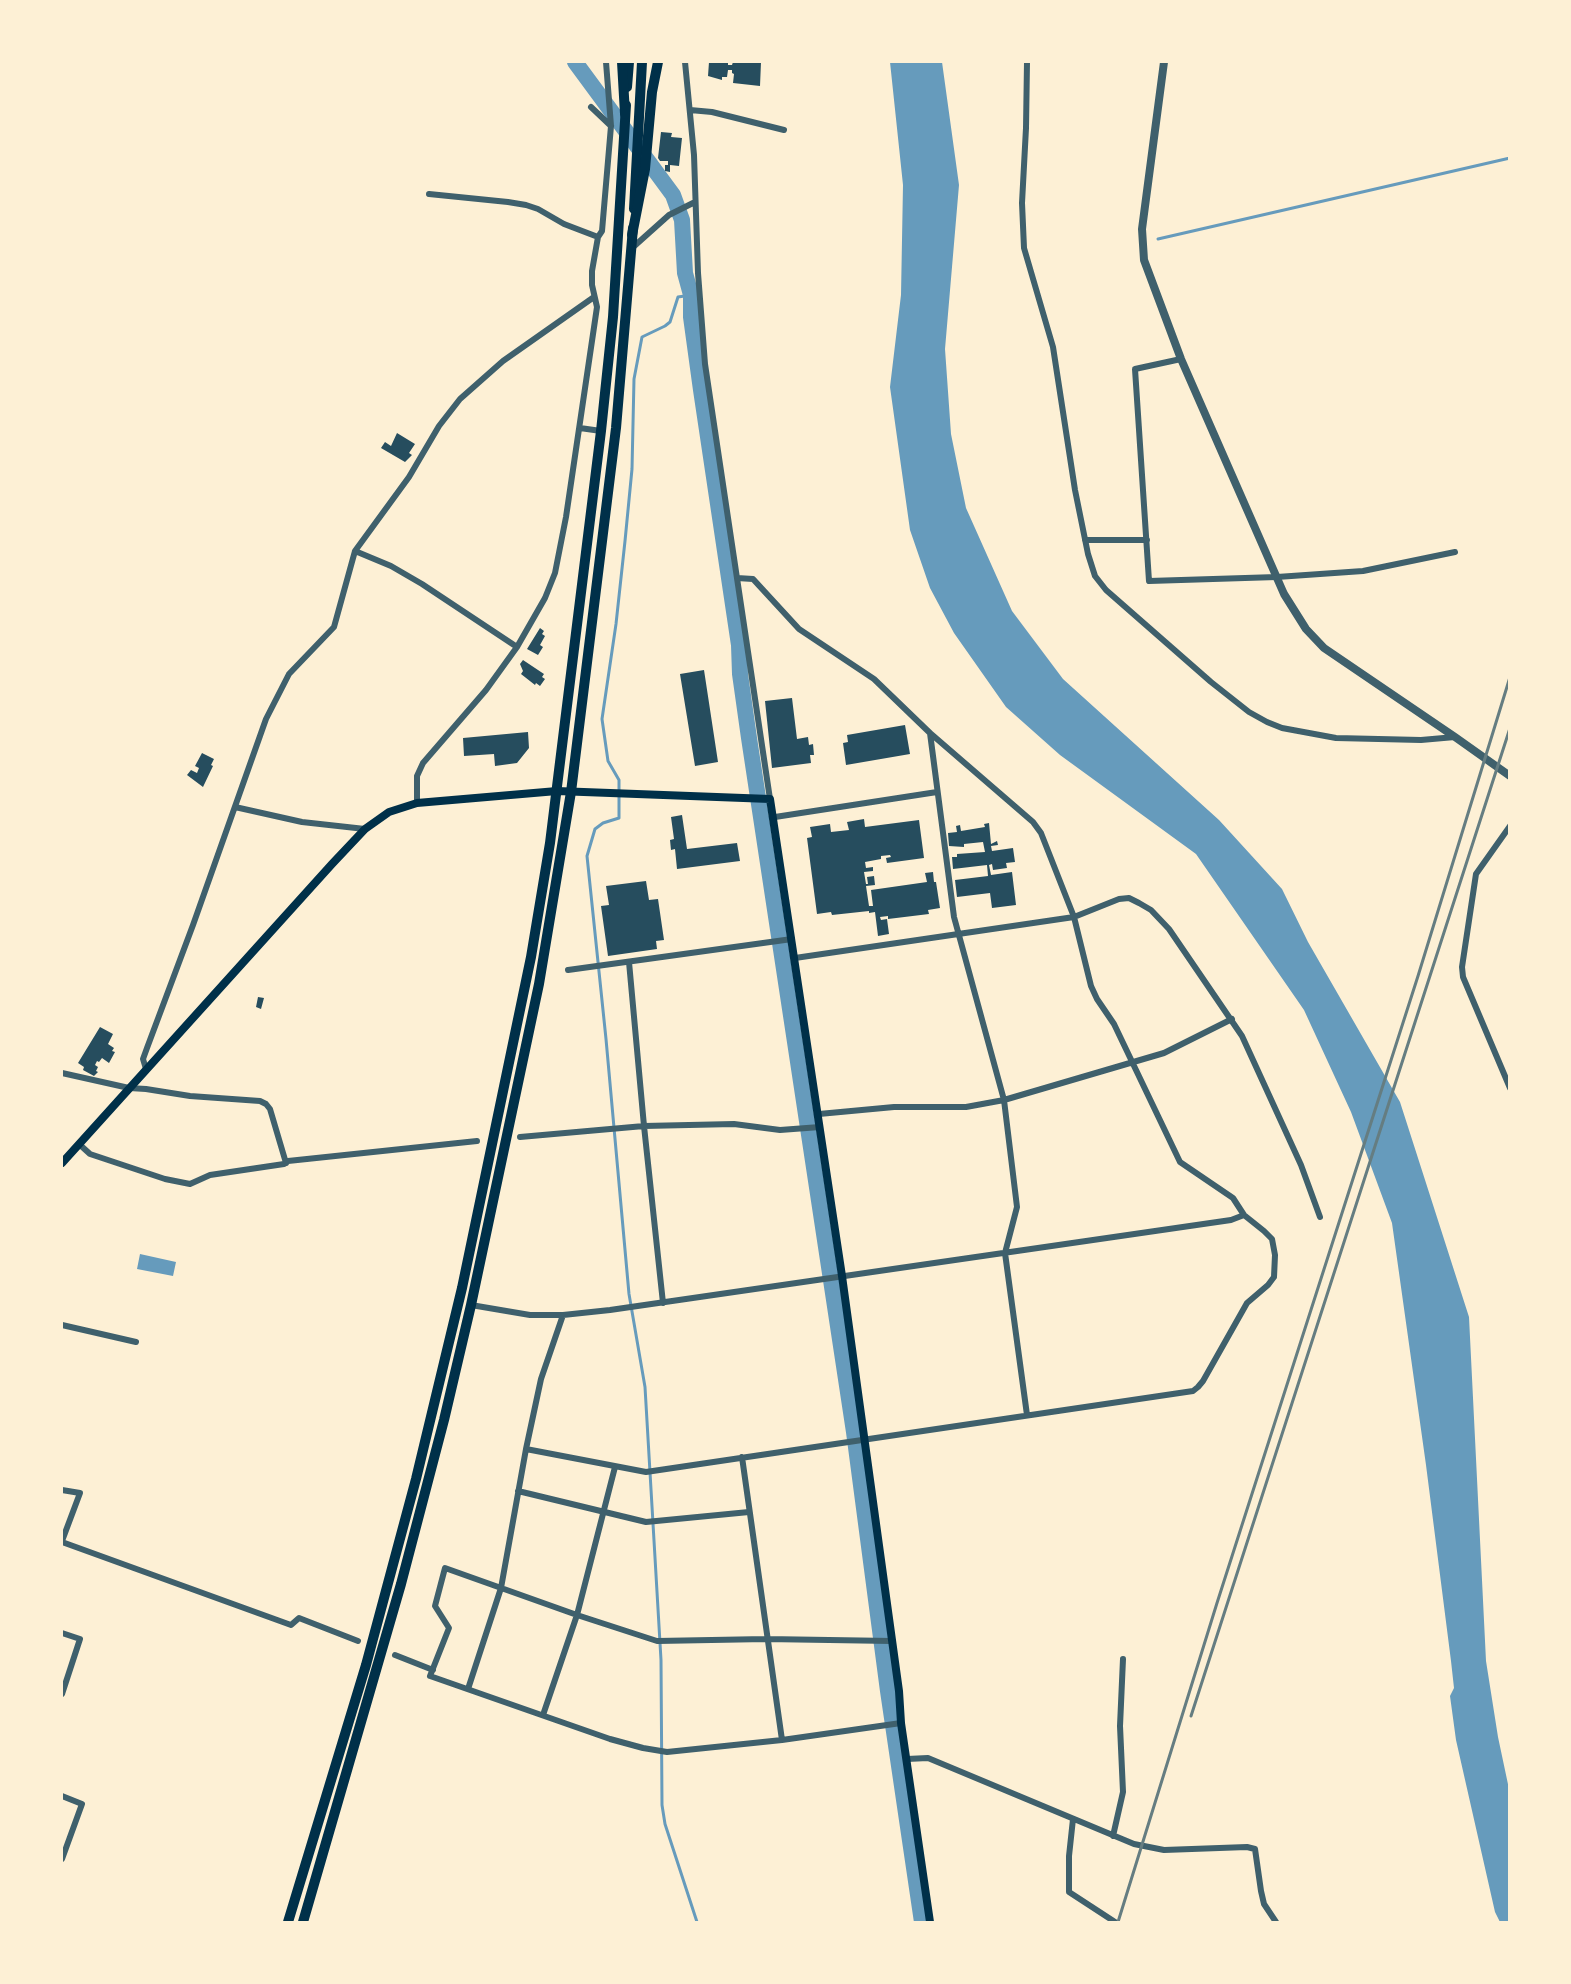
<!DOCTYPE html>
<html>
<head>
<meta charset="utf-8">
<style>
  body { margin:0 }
  #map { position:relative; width:1571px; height:1984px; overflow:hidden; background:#fdf0d5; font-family:Signika,sans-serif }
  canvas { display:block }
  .frame { position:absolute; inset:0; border:63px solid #fdf0d5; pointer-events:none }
</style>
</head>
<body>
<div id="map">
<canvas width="1571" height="1984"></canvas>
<div class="frame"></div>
</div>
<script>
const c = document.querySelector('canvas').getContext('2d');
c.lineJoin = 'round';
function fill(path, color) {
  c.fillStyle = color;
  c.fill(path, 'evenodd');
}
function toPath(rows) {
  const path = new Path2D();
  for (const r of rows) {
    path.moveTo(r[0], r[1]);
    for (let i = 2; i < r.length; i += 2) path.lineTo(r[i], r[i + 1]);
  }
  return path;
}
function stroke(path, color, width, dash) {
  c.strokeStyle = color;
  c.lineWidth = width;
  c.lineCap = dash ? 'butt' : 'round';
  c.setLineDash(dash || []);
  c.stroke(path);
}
fill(toPath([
  [890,62,942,62,959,185,945,349,951,434,966,508,1012,611,1063,679,1219,820,1282,889,1308,942,1400,1102,1469,1317,1486,1661,1498,1737,1509,1789,1509,1922,1500,1922,1495,1912,1456,1740,1450,1696,1454,1688,1451,1661,1426,1465,1392,1223,1351,1112,1304,1010,1196,854,1060,755,1006,707,954,633,930,588,910,530,890,387,901,295,903,185],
  [140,1254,176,1262,173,1276,137,1269]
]), '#669bbc');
stroke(toPath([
  [1158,239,1510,158],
  [691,295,678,297,670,322,665,326,642,337,634,379,632,469,625,541,616,624,602,719,608,761,619,780,619,818,603,823,595,829,587,856,606,1039,629,1294,645,1387,661,1660,662,1805,665,1824,697,1922]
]), '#669bbc', 3);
stroke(toPath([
  [575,62,673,195,682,220,685,273,691,295,691,317,701,390,739,645,740,674,749,738,854,1432,888,1691,922,1922]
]), '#669bbc', 16);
fill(toPath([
  [709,62,728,62,728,65,732,65,733,62,761,62,760,86,733,83,734,74,732,73,732,70,728,70,727,77,722,77,722,80,708,76],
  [661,132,672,133,671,137,682,138,679,166,670,165,670,172,665,171,665,165,668,165,668,161,660,161,658,158],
  [397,433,415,444,409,453,412,455,405,462,381,448,385,442,391,446],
  [540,628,544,631,542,634,545,636,540,645,543,647,538,655,527,649],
  [523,660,544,674,542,677,545,679,540,686,536,683,535,685,521,674,523,671,520,664],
  [704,670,718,762,695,766,680,674],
  [792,698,797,739,808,737,809,745,813,744,814,755,810,755,811,763,772,768,765,701],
  [905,725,910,754,846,765,843,743,848,742,847,735],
  [528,732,529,748,517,763,495,766,494,754,464,756,463,738],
  [202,753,214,759,211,765,213,766,203,787,187,775,191,770,197,773,199,768,195,766],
  [682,815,687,849,737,843,740,861,677,869,675,849,671,850,670,840,674,839,671,817],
  [864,819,865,827,919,820,924,858,887,863,886,858,891,857,890,855,881,856,881,859,865,862,866,868,873,867,873,871,864,872,866,884,868,884,867,877,874,876,875,885,866,886,869,906,873,906,871,890,927,882,925,873,933,872,934,882,936,882,940,908,928,910,929,914,888,919,888,916,880,917,881,920,887,919,889,934,878,936,875,912,869,913,869,911,832,915,831,912,817,914,807,838,812,837,810,827,830,824,831,832,849,830,847,822],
  [989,823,991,844,997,841,998,845,991,846,992,851,1013,848,1015,862,1006,863,1007,868,993,870,992,864,989,865,991,875,1012,872,1016,905,992,908,990,893,957,897,955,880,988,876,987,865,953,869,952,857,957,857,957,854,985,852,983,842,964,844,964,847,949,846,948,833,957,832,956,826,960,825,961,831,985,827,984,824],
  [646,881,649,900,658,899,664,940,656,941,657,949,608,956,601,906,609,905,606,886],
  [258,997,264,998,261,1009,256,1007],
  [100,1027,113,1034,108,1044,114,1048,112,1051,115,1052,109,1063,102,1058,99,1062,97,1061,95,1065,98,1067,96,1071,98,1072,94,1076,83,1070,84,1067,78,1063]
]), '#264d5e');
stroke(toPath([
  [685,62,694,155,698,273,705,364,770,799],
  [1027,62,1026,128,1022,203,1024,248,1053,347,1075,490,1088,554,1095,576,1106,590,1211,682,1249,712,1267,722,1282,728,1336,738,1421,740,1455,737],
  [591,107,611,126],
  [690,110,712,112,784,130],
  [429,194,508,202,526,205,538,209,564,224,598,237],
  [631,249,669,215,695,202],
  [1181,359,1135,369,1149,581,1277,577,1363,571,1455,552],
  [580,428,601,431],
  [1085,540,1147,540],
  [355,551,409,477,439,426,460,399,503,361,594,297],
  [737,578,753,579,799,629,874,679,930,733,954,917,1004,1100,1017,1207,1005,1253,1027,1415],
  [417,803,417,776,423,763,486,690,517,647,545,598,555,573,566,517,597,307,592,285,592,271,598,237,602,231,611,126,606,62],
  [235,807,302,822,365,829],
  [775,817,937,792],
  [1510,826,1476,874,1462,967,1463,977,1510,1088],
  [795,958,1074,917,1119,899,1129,898,1139,903,1151,910,1169,929,1242,1036,1301,1165,1320,1217],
  [629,962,644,1126,663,1303],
  [568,970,792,939],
  [146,1069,143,1059,147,1048,193,925,266,719,289,674,334,627,355,551,391,566,422,584,517,647],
  [62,1073,129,1088,146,1089,190,1096,260,1101,266,1104,270,1109,286,1163],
  [819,1114,894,1107,966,1107,1004,1100,1164,1053,1232,1019],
  [520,1137,644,1126,734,1124,780,1130,820,1127],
  [79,1144,90,1154,165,1179,190,1184,210,1175,284,1164,288,1161,477,1141],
  [471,1305,530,1315,563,1315,610,1310,1231,1220,1244,1215],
  [62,1325,136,1342],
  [526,1449,646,1472,1193,1391,1198,1387,1203,1381,1247,1303,1268,1285,1274,1277,1275,1255,1272,1239,1264,1231,1244,1215,1233,1198,1180,1162,1114,1024,1097,999,1091,986,1074,917,1041,833,1033,822,930,733],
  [742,1457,782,1740],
  [62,1490,80,1493,62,1541],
  [518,1491,646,1522,749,1512],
  [62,1542,291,1625,299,1618,358,1641],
  [62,1633,80,1639,62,1694],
  [892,1641,766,1639,657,1641,577,1615,445,1568,435,1606,449,1628,430,1676,610,1739,643,1748,667,1752,782,1740,901,1723],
  [395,1655,433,1670],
  [468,1689,501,1588,526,1449,541,1379,563,1315],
  [543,1715,577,1615,615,1467],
  [907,1759,928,1758,1134,1844,1164,1850,1247,1847,1255,1849,1261,1891,1264,1904,1276,1922],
  [62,1796,82,1804,62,1859],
  [1073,1819,1069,1856,1069,1892,1115,1922],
  [1113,1836,1123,1792,1120,1726,1123,1659]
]), '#3f606c', 6);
stroke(toPath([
  [1164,62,1142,229,1144,260,1181,359,1284,594,1306,629,1324,648,1455,737,1510,776]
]), '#3f606c', 8);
stroke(toPath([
  [62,1163,332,864,365,829,389,812,417,803,557,791,770,799,842,1276,899,1691,901,1723,930,1922]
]), '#003049', 8);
stroke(toPath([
  [627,87,629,62],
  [634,209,642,62],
  [288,1922,366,1665,416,1479,462,1288,531,957,550,843,601,431,613,317,626,105],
  [303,1922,401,1584,444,1420,471,1305,539,984,571,792,616,428,633,228]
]), '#003049', 10);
stroke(toPath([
  [622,62,625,114],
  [632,235,645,169,652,92,658,62]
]), '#003049', 10);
stroke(toPath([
  [1191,1716,1510,728],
  [1118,1922,1217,1603,1418,976,1510,677]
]), '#657d81', 3);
</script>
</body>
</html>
